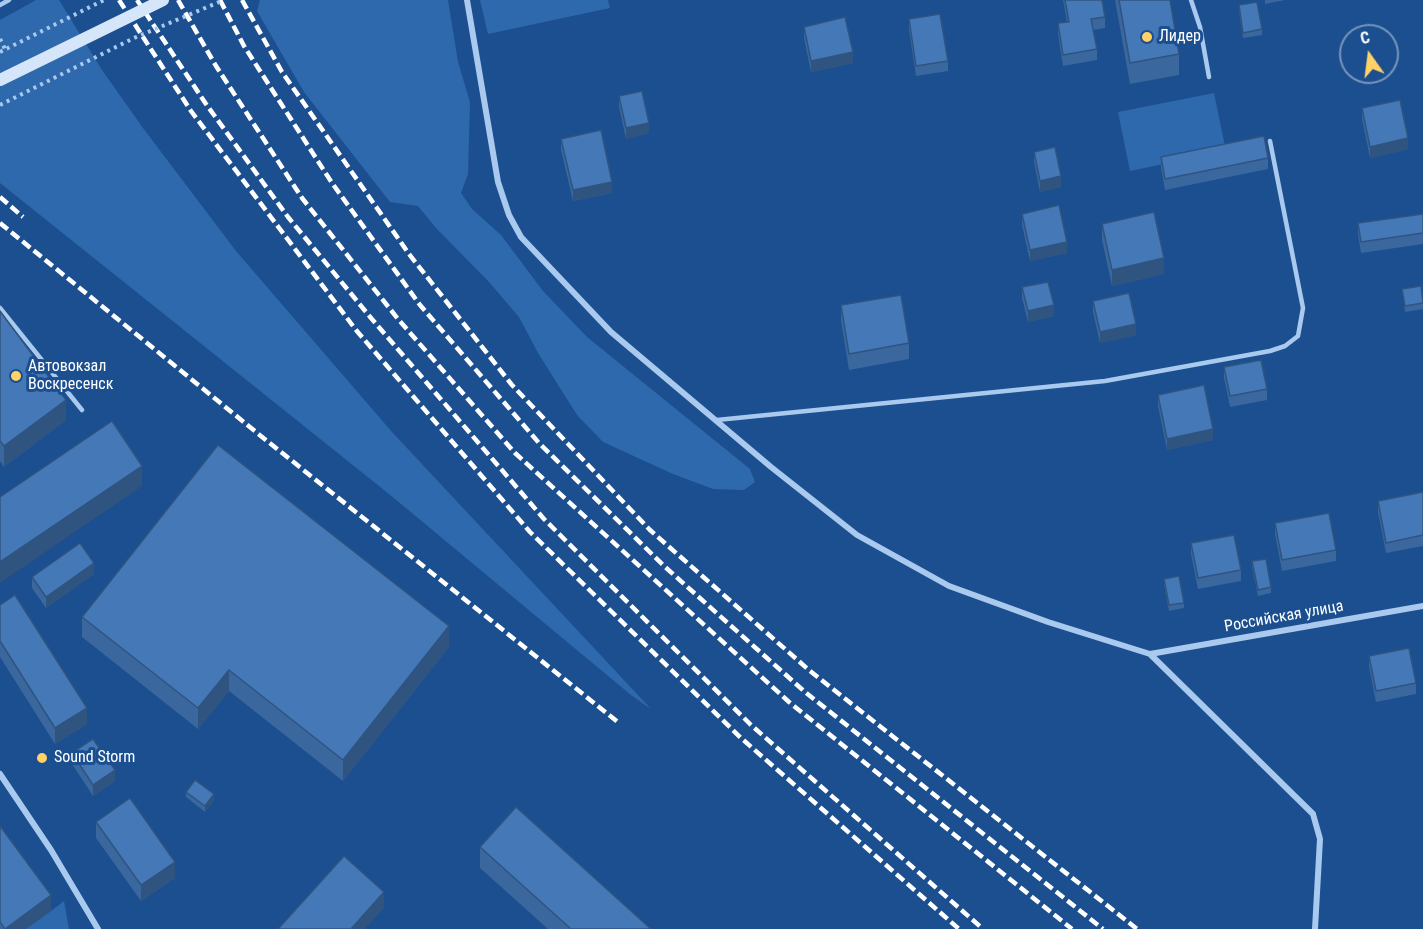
<!DOCTYPE html>
<html>
<head>
<meta charset="utf-8">
<style>
  body { margin:0 }
  #map { position:relative; width:1423px; height:929px; overflow:hidden; background:#1b4f8f; font-family:"Roboto Condensed",sans-serif }
  canvas { display:block }
  .north { position:absolute; left:1339px; top:24px; width:60px; height:60px; box-sizing:border-box; background:#1b4f8f; border:2px solid #7695bc; border-radius:50%; rotate:346deg; font-size:16px; font-weight:700; line-height:24px; text-align:center; color:#fff }
  .north::after { content:''; display:block; margin:auto; width:21px; height:27px; background:#ffd166; clip-path:polygon(50% 0,100% 100%,50% 72%,0 100%) }
</style>
</head>
<body>
<div id="map">
<canvas width="1423" height="929"></canvas>
<div class="north">С</div>
</div>
<script>
const c = document.querySelector('canvas').getContext('2d');
c.lineJoin = 'round';
function fill(path, color) {
  c.fillStyle = color;
  c.fill(path, 'evenodd');
}
function toPath(rows) {
  const path = new Path2D();
  for (const r of rows) {
    path.moveTo(r[0], r[1]);
    for (let i = 2; i < r.length; i += 2) path.lineTo(r[i], r[i + 1]);
  }
  return path;
}
function stroke(path, color, width, dash) {
  c.strokeStyle = color;
  c.lineWidth = width;
  c.lineCap = dash ? 'butt' : 'round';
  c.setLineDash(dash || []);
  c.stroke(path);
}
function write(font, color, halo, rows, align = 'center') {
  c.font = font + ' "Roboto Condensed",sans-serif';
  c.lineWidth = 6;
  c.setLineDash([]);
  c.textBaseline = 'middle';
  c.strokeStyle = halo;
  c.fillStyle = color;
  for (const [text, x, y, turn = 0] of rows) {
    c.save();
    c.translate(x, y);
    c.rotate((+turn || 0) * Math.PI / 180);
    c.textAlign = isNaN(turn) ? turn : align;
    if (halo) c.strokeText(text, 0, 0);
    c.fillText(text, 0, 0);
    c.restore();
  }
}
fill(toPath([
  [36,0,59,0,102,70,143,128,236,251,392,432,651,709,631,695,389,494,0,183,0,20],
  [260,0,448,0,458,62,470,102,468,174,461,193,472,209,501,235,543,291,587,337,750,469,755,482,744,490,713,489,673,474,603,442,577,415,538,353,519,317,489,282,436,228,418,206,390,202,304,92,257,11],
  [480,0,608,0,610,8,488,34],
  [1214,93,1226,151,1130,171,1118,112],
  [64,901,69,929,26,929,51,911]
]), '#2e69ad');
stroke(toPath([
  [0,39,5,49],
  [0,52,104,0]
]), '#a9c9ee', 4, [3, 4.5]);
stroke(toPath([
  [1191,0,1200,27,1209,77],
  [0,5,9,0],
  [0,308,82,410],
  [717,420,1105,381,1270,351,1285,346,1298,336,1303,308,1270,141]
]), '#a9c9ee', 4.5);
stroke(toPath([
  [467,0,498,182,509,215,521,237,611,332,771,467,857,535,949,586,1048,622,1150,654,1313,814,1320,839,1315,929],
  [1150,654,1423,606],
  [0,774,51,850,98,929]
]), '#a9c9ee', 6);
stroke(toPath([
  [119,0,191,111,356,330,530,532,741,738,959,929],
  [137,0,206,104,288,217,371,318,544,519,751,725,983,929],
  [178,0,216,66,302,198,398,319,515,453,789,702,1072,929],
  [220,0,244,46,332,183,420,305,539,443,664,566,805,692,1103,929],
  [242,0,282,72,409,254,512,385,650,530,810,671,1137,929],
  [0,197,23,217],
  [0,223,256,432,619,723]
]), '#fff', 4.5, [10, 4.5]);
stroke(toPath([
  [0,105,134,38,224,0]
]), '#a9c9ee', 4, [3, 4.5]);
stroke(toPath([
  [0,80,163,0]
]), '#d6e6fa', 12);
fill(toPath([
  [1063,0,1102,0,1105,17,1105,28,1093,30,1097,49,1097,60,1063,66,1058,34,1058,23,1067,22],
  [1115,0,1170,0,1179,54,1179,75,1130,84],
  [1265,0,1285,0,1265,4],
  [1239,5,1262,29,1262,35,1243,38,1239,11],
  [909,19,948,61,948,71,916,76,909,30],
  [804,27,853,63,811,72,804,38],
  [619,96,649,133,626,139,619,107],
  [1362,108,1408,149,1370,158,1362,119],
  [561,139,612,193,573,201,561,150],
  [1034,152,1061,187,1040,192,1034,162],
  [1161,157,1268,158,1268,169,1165,190,1161,168],
  [1022,214,1067,253,1030,261,1022,225],
  [1423,214,1423,244,1361,253,1358,234,1358,223],
  [1102,224,1164,274,1112,286,1102,240],
  [1022,287,1054,316,1028,322,1022,298],
  [1402,289,1423,298,1423,309,1405,312],
  [1093,301,1136,335,1100,343,1093,312],
  [841,305,909,343,909,359,849,370,841,321],
  [0,311,66,420,4,467,0,461],
  [1224,367,1267,389,1267,400,1230,407,1224,378],
  [1158,395,1213,440,1167,450,1158,406],
  [1423,492,1423,546,1386,553,1378,512,1378,501],
  [1275,523,1336,550,1336,561,1282,571,1275,534],
  [1191,543,1241,570,1241,581,1198,589,1191,554],
  [1252,561,1271,587,1271,593,1258,596,1252,567],
  [94,574,46,608,32,588,32,577],
  [1164,579,1184,603,1184,608,1169,611,1164,584],
  [0,605,87,724,55,744,0,657],
  [82,617,449,647,343,781,229,691,198,729,82,637],
  [1369,656,1416,683,1416,694,1376,702,1369,667],
  [72,753,115,781,93,796,72,764],
  [186,792,214,800,205,812,186,797],
  [96,822,175,878,141,901,96,838],
  [0,826,51,911,26,929,0,929],
  [480,847,651,929,548,929,480,868]
]), '#3a679d');
fill(toPath([
  [853,52,853,63,811,72,811,61],
  [649,123,649,133,626,139,626,128],
  [1408,138,1408,149,1370,158,1370,147],
  [1061,176,1061,187,1040,192,1040,181],
  [612,182,612,193,573,201,573,190],
  [1067,242,1067,253,1030,261,1030,250],
  [1164,258,1164,274,1112,286,1112,270],
  [1054,305,1054,316,1028,322,1028,311],
  [1136,324,1136,335,1100,343,1100,332],
  [66,400,66,420,4,467,4,446],
  [1213,429,1213,440,1167,450,1167,439],
  [142,466,142,486,0,583,0,562],
  [94,563,94,574,46,608,46,597],
  [449,626,449,647,343,781,343,760],
  [229,670,229,691,198,729,198,708],
  [87,708,87,724,55,744,55,728],
  [115,770,115,781,93,796,93,785],
  [214,794,214,800,205,812,205,806],
  [175,862,175,878,141,901,141,885],
  [384,892,384,908,365,929,351,929],
  [51,895,51,911,26,929,5,929]
]), '#305480');
const building = toPath([
  [1065,0,1102,0,1105,17,1091,19,1097,49,1063,55,1058,23,1069,22,1065,0],
  [1119,0,1170,0,1179,54,1130,63,1119,0],
  [1257,2,1262,29,1243,33,1239,5,1257,2],
  [940,14,948,61,916,66,909,19,940,14],
  [845,17,853,52,811,61,804,27,845,17],
  [642,91,649,123,626,128,619,96,642,91],
  [1400,100,1408,138,1370,147,1362,108,1400,100],
  [601,130,612,182,573,190,561,139,601,130],
  [1264,136,1268,158,1165,179,1161,157,1264,136],
  [1055,147,1061,176,1040,181,1034,152,1055,147],
  [1059,205,1067,242,1030,250,1022,214,1059,205],
  [1154,212,1164,258,1112,270,1102,224,1154,212],
  [1423,214,1423,233,1361,242,1358,223,1423,214],
  [1048,282,1054,305,1028,311,1022,287,1048,282],
  [1421,286,1423,303,1405,306,1402,289,1421,286],
  [1129,293,1136,324,1100,332,1093,301,1129,293],
  [901,295,909,343,849,354,841,305,901,295],
  [0,311,66,400,4,446,0,441,0,311],
  [1261,360,1267,389,1230,396,1224,367,1261,360],
  [1204,385,1213,429,1167,439,1158,395,1204,385],
  [112,421,142,466,0,562,0,497,112,421],
  [218,445,449,626,343,760,229,670,198,708,82,617,218,445],
  [1423,492,1423,535,1386,543,1378,501,1423,492],
  [1329,513,1336,550,1282,560,1275,523,1329,513],
  [1234,535,1241,570,1198,578,1191,543,1234,535],
  [80,543,94,563,46,597,32,577,80,543],
  [1266,559,1271,587,1258,590,1252,561,1266,559],
  [1179,576,1184,603,1169,605,1164,579,1179,576],
  [15,595,87,708,55,728,0,641,0,605,15,595],
  [1409,648,1416,683,1376,691,1369,656,1409,648],
  [93,739,115,770,93,785,72,753,93,739],
  [195,780,214,794,205,806,186,792,195,780],
  [130,798,175,862,141,885,96,822,130,798],
  [516,807,651,929,571,929,480,847,516,807],
  [0,826,51,895,5,929,0,922,0,826],
  [344,856,384,892,351,929,278,929,344,856]
]);
fill(building, '#4478b7');
stroke(building, '#305480', 1.5);
for (const [x, y, r, color] of [
  [1147,37,6,"#ffd166"],
  [16,376,6,"#ffd166"],
  [42,758,6,"#ffd166"]
]) {
  const dot = new Path2D();
  dot.arc(x, y, r, 0, 2 * Math.PI);
  c.fillStyle = color;
  c.fill(dot);
  stroke(dot, '#1b4f8f', 2);
}
write('16px', '#fff', '#1b4f8f', [
  ["Лидер",1159,37],
  ["Автовокзал",28,367],
  ["Воскресенск",28,385],
  ["Sound Storm",54,758]
], 'left');
write('16px', '#fff', '#1b4f8f', [
  ["Российская улица",1284,617,-10]
]);
</script>
</body>
</html>
